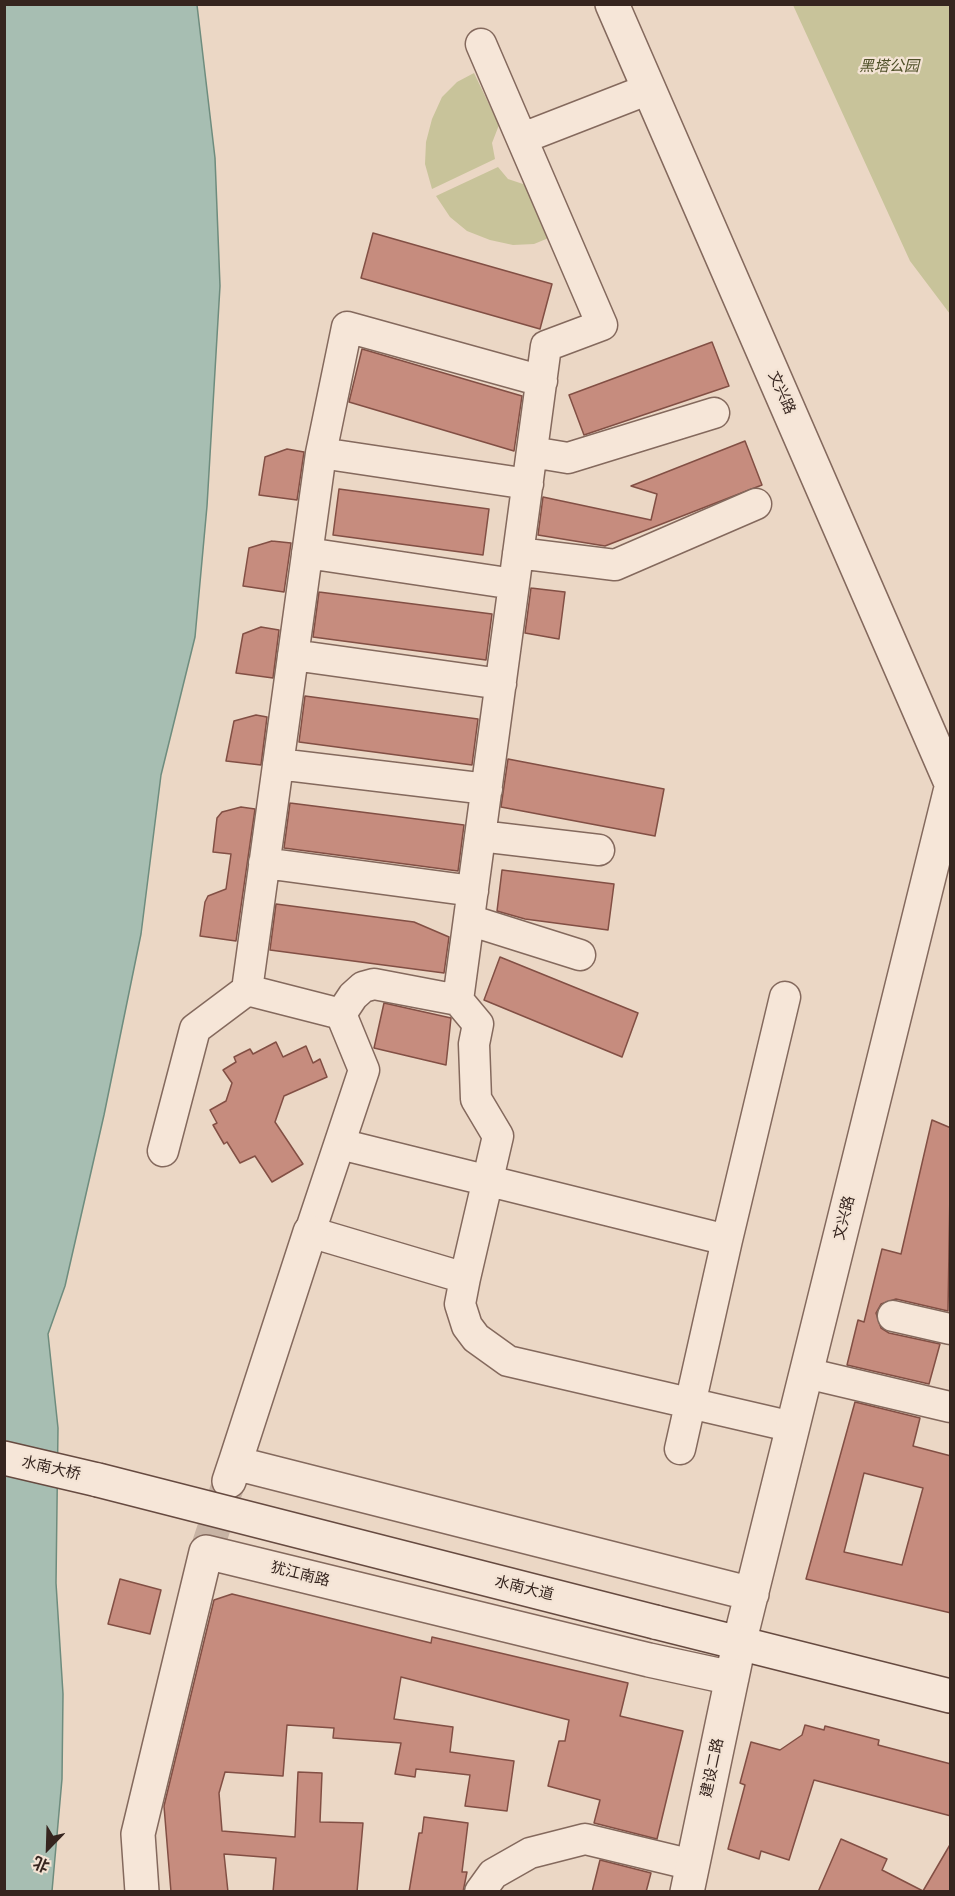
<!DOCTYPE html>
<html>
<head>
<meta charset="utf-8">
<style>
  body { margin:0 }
  #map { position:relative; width:955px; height:1896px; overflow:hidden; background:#ebd7c5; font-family:"Source Serif 4","Noto Sans SC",serif }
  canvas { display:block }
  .frame { position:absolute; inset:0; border:6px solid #36251f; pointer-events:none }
  .north { position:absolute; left:18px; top:1818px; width:60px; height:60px; -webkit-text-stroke:4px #f3e3d4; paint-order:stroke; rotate:203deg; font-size:16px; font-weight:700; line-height:24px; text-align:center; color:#36251f }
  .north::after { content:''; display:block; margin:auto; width:21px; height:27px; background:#36251f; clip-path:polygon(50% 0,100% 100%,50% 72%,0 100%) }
</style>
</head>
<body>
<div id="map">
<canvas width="955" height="1896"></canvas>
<div class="frame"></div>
<div class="north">北</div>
</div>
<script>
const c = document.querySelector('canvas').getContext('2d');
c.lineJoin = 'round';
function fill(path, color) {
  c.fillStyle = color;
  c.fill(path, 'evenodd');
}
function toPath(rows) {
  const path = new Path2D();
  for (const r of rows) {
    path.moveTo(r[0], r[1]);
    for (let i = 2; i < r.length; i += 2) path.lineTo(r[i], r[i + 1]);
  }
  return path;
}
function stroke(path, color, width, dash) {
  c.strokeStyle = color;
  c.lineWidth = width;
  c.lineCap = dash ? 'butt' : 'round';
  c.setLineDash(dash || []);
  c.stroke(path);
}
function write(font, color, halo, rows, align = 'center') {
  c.font = font + ' "Source Serif 4","Noto Sans SC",serif';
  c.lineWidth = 4.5;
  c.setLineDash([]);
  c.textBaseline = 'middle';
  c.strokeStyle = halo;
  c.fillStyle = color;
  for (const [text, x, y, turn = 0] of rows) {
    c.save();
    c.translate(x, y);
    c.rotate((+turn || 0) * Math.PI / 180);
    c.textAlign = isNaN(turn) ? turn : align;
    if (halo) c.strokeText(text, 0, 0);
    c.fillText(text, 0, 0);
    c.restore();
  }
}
fill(toPath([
  [793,5,950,5,950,314,910,261],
  [474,73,499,125,492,143,495,159,432,189,425,164,426,142,432,119,442,97,457,82],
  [498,167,508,179,526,185,551,237,534,244,513,245,490,240,467,231,450,217,436,196]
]), '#c8c39a');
const water = toPath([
  [5,5,197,5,215,158,220,286,207,506,195,637,161,775,141,934,104,1115,65,1286,48,1334,58,1428,56,1583,63,1694,62,1779,52,1891,5,1892,5,5]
]);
fill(water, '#a7beb2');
stroke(water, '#6e8c7e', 1.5);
const building = toPath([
  [373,233,552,284,540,329,361,278,373,233],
  [712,342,729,386,584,435,569,395,712,342],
  [362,349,522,396,514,451,349,402,362,349],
  [745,441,762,485,605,546,538,535,543,497,651,520,657,494,631,486,745,441],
  [287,449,304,452,297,500,259,495,265,457,287,449],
  [339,489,489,509,483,555,333,535,339,489],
  [272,541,291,543,284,592,243,586,249,548,272,541],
  [531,588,565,592,559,639,525,633,531,588],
  [319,592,492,614,486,660,313,637,319,592],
  [261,627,279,630,273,678,236,673,243,634,261,627],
  [305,696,478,719,472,765,299,742,305,696],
  [256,715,267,717,261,765,226,761,234,721,256,715],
  [508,759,664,789,655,836,501,807,508,759],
  [290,803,464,825,458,871,284,848,290,803],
  [241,807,255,809,236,941,200,936,205,902,208,896,226,889,231,854,213,852,217,818,222,812,241,807],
  [502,870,614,884,608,930,525,919,497,911,502,870],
  [276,904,414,922,449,937,444,973,270,950,276,904],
  [500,957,638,1013,622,1057,484,1000,500,957],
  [384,1003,451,1018,446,1065,374,1048,384,1003],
  [276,1042,283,1057,306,1046,313,1063,320,1059,327,1077,284,1096,275,1122,303,1164,272,1182,255,1156,240,1163,227,1142,224,1144,213,1125,217,1123,210,1110,226,1101,232,1083,223,1070,236,1062,234,1057,250,1049,253,1054,276,1042],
  [932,1120,951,1128,948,1311,896,1299,881,1304,876,1313,881,1328,889,1333,940,1344,929,1384,847,1365,858,1320,864,1322,882,1249,901,1254,932,1120],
  [855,1402,920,1418,913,1446,951,1456,951,1613,806,1579,855,1402],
  [864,1473,923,1488,902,1565,844,1552,864,1473],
  [120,1579,161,1590,150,1634,108,1624,120,1579],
  [232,1594,431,1643,432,1637,628,1683,620,1716,683,1731,657,1839,594,1823,600,1800,548,1786,559,1741,565,1741,569,1720,401,1677,394,1719,453,1727,450,1752,514,1761,507,1811,465,1806,470,1775,416,1769,415,1777,395,1774,401,1743,333,1738,334,1728,287,1725,283,1776,225,1772,219,1793,222,1831,295,1837,298,1772,322,1773,320,1822,363,1823,357,1892,273,1892,276,1858,224,1854,228,1892,171,1892,164,1806,214,1600,232,1594],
  [805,1725,824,1730,825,1726,879,1740,878,1745,951,1764,951,1816,814,1780,789,1860,761,1851,759,1859,728,1849,745,1785,740,1783,751,1742,780,1750,802,1735,805,1725],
  [424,1817,468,1823,462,1872,467,1872,463,1892,409,1892,419,1833,422,1833,424,1817],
  [841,1839,887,1859,882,1870,923,1891,951,1843,951,1892,818,1892,841,1839],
  [600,1860,651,1873,646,1892,592,1892,600,1860]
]);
fill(building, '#c68c7e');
stroke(building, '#824f44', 1.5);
stroke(toPath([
  [208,1546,228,1485]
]), '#c7b3a4', 33, [33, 16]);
const minor = toPath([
  [523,138,649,89],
  [532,452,568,458,714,413],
  [321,453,528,484],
  [307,553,514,584],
  [518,553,615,565,756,504],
  [293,655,501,684],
  [278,764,487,789],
  [480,836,599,850],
  [264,863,473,891],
  [469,920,580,955],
  [247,990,321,453,347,327,542,381],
  [458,1000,546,346,602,325,481,44],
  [341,1014,353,996,363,987,374,984,458,1000,478,1024,474,1044,476,1099,498,1136,465,1278],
  [340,1144,727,1240,680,1449],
  [163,1151,195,1029,247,990,341,1014,364,1070,310,1232,465,1278,460,1304,467,1326,476,1338,508,1361,793,1427],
  [727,1240,785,997],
  [893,1316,950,1329],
  [806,1373,950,1407],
  [480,1892,493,1874,530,1853,585,1839,693,1865]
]);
const tertiary = toPath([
  [612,4,950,781],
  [235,1463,310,1232],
  [229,1481,235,1463,752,1594],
  [142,1892,138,1834,206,1552,649,1660,732,1678],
  [687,1892,739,1644,950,792]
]);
const secondary = toPath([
  [4,1458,98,1480],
  [655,1622,950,1696]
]);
stroke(minor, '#84695d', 33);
stroke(tertiary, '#84695d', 36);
stroke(secondary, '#664a40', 36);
stroke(minor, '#f6e6d8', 30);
stroke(tertiary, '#f6e6d8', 33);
stroke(secondary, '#f6e6d8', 33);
const secondaryBridge = toPath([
  [98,1480,655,1622]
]);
stroke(secondaryBridge, '#664a40', 36, []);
stroke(secondaryBridge, '#f6e6d8', 33);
write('italic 15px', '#4f5028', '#f3e3d4', [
  ["黑塔公园",889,67]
]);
write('15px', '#36251f', '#f3e3d4', [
  ["文兴路",781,393,66],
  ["文兴路",845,1218,-76],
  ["水南大桥",51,1469,13],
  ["犹江南路",300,1575,14],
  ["水南大道",524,1589,14],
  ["建设二路",713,1768,-78]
]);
</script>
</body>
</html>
